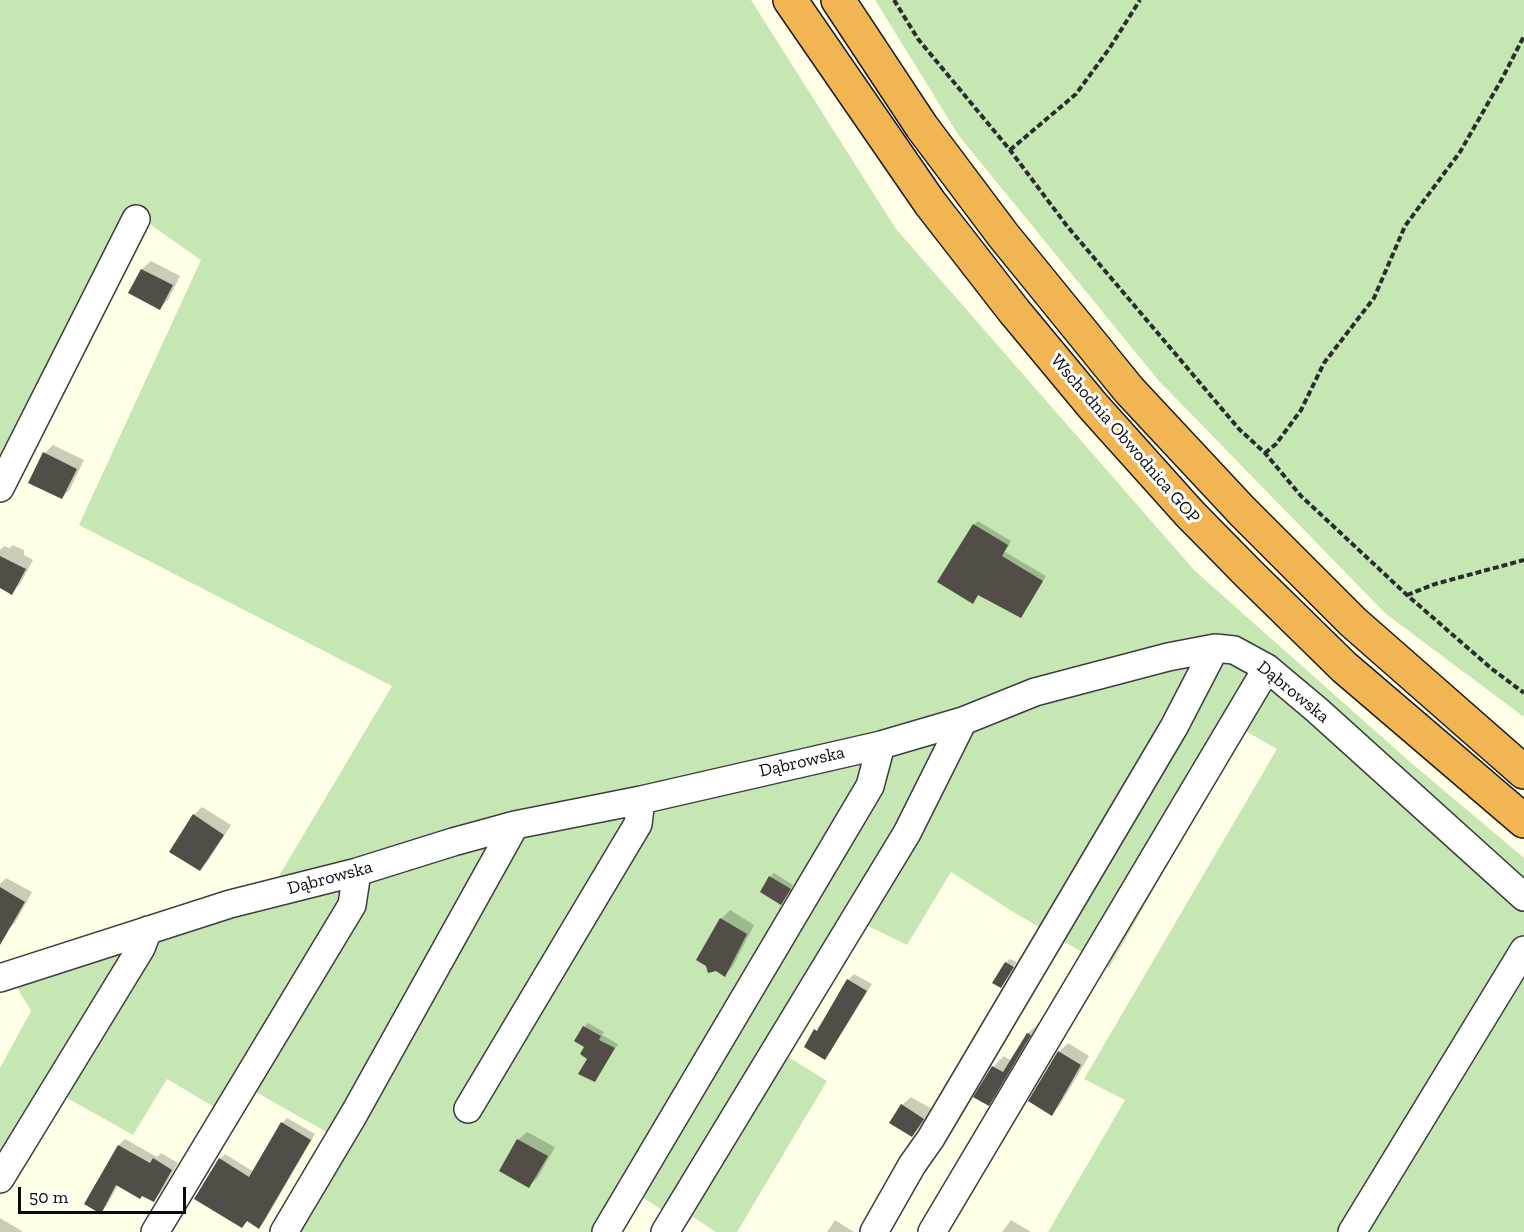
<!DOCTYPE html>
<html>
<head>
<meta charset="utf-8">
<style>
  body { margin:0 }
  #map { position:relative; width:1524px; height:1232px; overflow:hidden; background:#fffee7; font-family:"Zilla Slab",serif }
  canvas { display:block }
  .scale { position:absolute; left:18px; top:1187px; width:168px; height:27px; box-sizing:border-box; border:3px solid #0a0a0a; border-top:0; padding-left:8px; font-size:18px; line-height:21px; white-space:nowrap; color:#0a0a0a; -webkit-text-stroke:4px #fff; paint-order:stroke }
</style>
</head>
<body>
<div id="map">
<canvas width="1524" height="1232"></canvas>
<div class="scale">50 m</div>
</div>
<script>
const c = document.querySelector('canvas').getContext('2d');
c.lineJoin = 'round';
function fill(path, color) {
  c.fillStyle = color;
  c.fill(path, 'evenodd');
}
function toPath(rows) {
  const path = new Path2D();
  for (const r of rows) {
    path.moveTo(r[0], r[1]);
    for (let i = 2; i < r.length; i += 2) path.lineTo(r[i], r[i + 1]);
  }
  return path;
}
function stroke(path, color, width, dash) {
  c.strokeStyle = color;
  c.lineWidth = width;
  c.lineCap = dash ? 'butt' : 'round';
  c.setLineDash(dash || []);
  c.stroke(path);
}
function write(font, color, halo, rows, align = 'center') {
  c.font = font + ' "Zilla Slab",serif';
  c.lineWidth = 6;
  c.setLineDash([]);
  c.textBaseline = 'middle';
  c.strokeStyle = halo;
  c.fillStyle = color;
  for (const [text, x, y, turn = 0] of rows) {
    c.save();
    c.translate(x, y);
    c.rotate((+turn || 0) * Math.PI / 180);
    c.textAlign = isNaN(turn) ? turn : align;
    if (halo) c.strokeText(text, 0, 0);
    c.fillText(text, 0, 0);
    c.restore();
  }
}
fill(toPath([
  [0,0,751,0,896,229,1195,571,1409,761,1524,858,1524,1232,1048,1232,1125,1100,1084,1079,1277,749,1244,730,1109,968,1010,910,951,872,907,945,862,923,782,1053,827,1081,737,1232,716,1232,693,1217,685,1225,636,1193,613,1232,288,1232,339,1139,254,1091,236,1120,167,1079,133,1135,44,1085,0,1160,0,1068,31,1011,2,962,279,876,392,686,79,525,201,260,145,221,0,497],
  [875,0,1524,0,1524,717,1386,614,1159,381,959,136]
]), '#c6e7b3');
fill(toPath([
  [151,261,180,276,168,300,160,308,130,293,142,269],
  [53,445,84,460,70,489,62,498,45,453],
  [978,521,1011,541,1005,552,1046,576,1024,612,979,594,973,602,974,525],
  [12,545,24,550,24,555,33,560,20,584,12,593,0,586,0,550,4,546,10,548],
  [202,807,231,825,208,861,200,870,194,815],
  [774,873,793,885,781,903,770,877],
  [6,878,32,892,15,923,6,931,0,928,0,884],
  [730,910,754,925,733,966,725,975,716,970,721,919],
  [1010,959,1017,962,1001,986,1006,962],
  [854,974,872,984,830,1052,824,1058,824,1034,817,1029,848,980],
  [588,1023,604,1032,602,1035,618,1044,595,1080,584,1027],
  [1039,1023,1040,1024,999,1094,988,1104,993,1067,1004,1056,1011,1061,1028,1033],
  [1068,1043,1089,1056,1060,1105,1052,1114,1059,1052],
  [911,1097,932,1109,921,1126,912,1135,902,1105],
  [287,1118,315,1134,264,1222,259,1227,248,1220,242,1226,220,1159,225,1154,254,1172,282,1123],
  [527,1132,555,1147,538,1177,529,1186,518,1140],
  [125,1139,157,1157,161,1153,178,1163,160,1194,153,1200,118,1185,107,1205,101,1212,86,1204,119,1145],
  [0,1218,22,1231,21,1232,0,1232],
  [835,1220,854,1232,827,1232],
  [1011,1220,1031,1232,1002,1232]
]), '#0003');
fill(toPath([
  [141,269,173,285,160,310,128,293],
  [43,452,77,469,62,499,28,483],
  [973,524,1008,545,1002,556,1043,581,1021,618,978,595,973,604,937,582],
  [0,556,26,569,12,595,0,588],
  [193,814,224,835,200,871,169,852],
  [769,876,791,889,781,905,760,892],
  [0,887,25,902,0,945],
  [720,918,747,934,725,977,716,971,708,973,706,966,696,960],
  [1005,962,1014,967,1001,988,992,983],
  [847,979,867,991,825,1060,804,1047,814,1029,817,1031],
  [583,1026,601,1036,599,1040,615,1048,595,1082,578,1074,587,1059,580,1054,584,1047,574,1041],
  [1027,1033,1031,1035,989,1106,973,1097,992,1066,1003,1072],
  [1058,1051,1081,1065,1052,1116,1028,1101],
  [901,1104,924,1119,912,1137,889,1123],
  [281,1122,311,1140,259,1229,247,1221,242,1228,194,1199,219,1158,249,1177],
  [517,1139,548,1156,529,1188,499,1171],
  [118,1145,150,1163,153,1158,172,1170,154,1202,142,1196,140,1199,116,1185,101,1214,84,1204]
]), '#524d47');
const minor = toPath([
  [0,488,136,219],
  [0,978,230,904,357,872,453,842,515,825,641,800,881,745,963,721,1035,692,1168,657,1215,648,1234,650,1267,668,1317,710,1524,897],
  [468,1109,638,824,641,800],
  [0,1179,141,948,148,930],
  [155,1232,352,905,357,872],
  [284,1232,354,1114,515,825],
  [606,1232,870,786,881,745],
  [665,1232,907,833,963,721],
  [874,1232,912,1165,931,1138,1174,727,1215,648],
  [932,1232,1267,668],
  [1352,1232,1524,950]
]);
const highway = toPath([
  [790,0,930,203,1014,311,1093,406,1190,514,1249,574,1344,667,1524,821],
  [838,0,922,127,1003,235,1129,390,1242,511,1353,622,1524,772]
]);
stroke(minor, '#3d3d3d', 30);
stroke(highway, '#1b1b1b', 36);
stroke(toPath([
  [894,0,918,39,1010,150,1067,226,1239,429,1265,453,1301,496,1407,595,1492,669,1524,693],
  [1010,150,1076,94,1109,49,1140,0],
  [1265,453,1276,444,1301,410,1324,363,1374,298,1405,226,1460,152,1503,77,1524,36],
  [1407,595,1435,584,1524,560]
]), '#2c2c2c', 4, [6, 3]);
stroke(minor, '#fff', 27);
stroke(highway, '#f2b553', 33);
write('18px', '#0a0a0a', '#fff', [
  ["Wschodnia Obwodnica GOP",1125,439,49],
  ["Dąbrowska",1293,692,39],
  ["Dąbrowska",802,762,-13],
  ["Dąbrowska",330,878,-15]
]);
</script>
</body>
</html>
